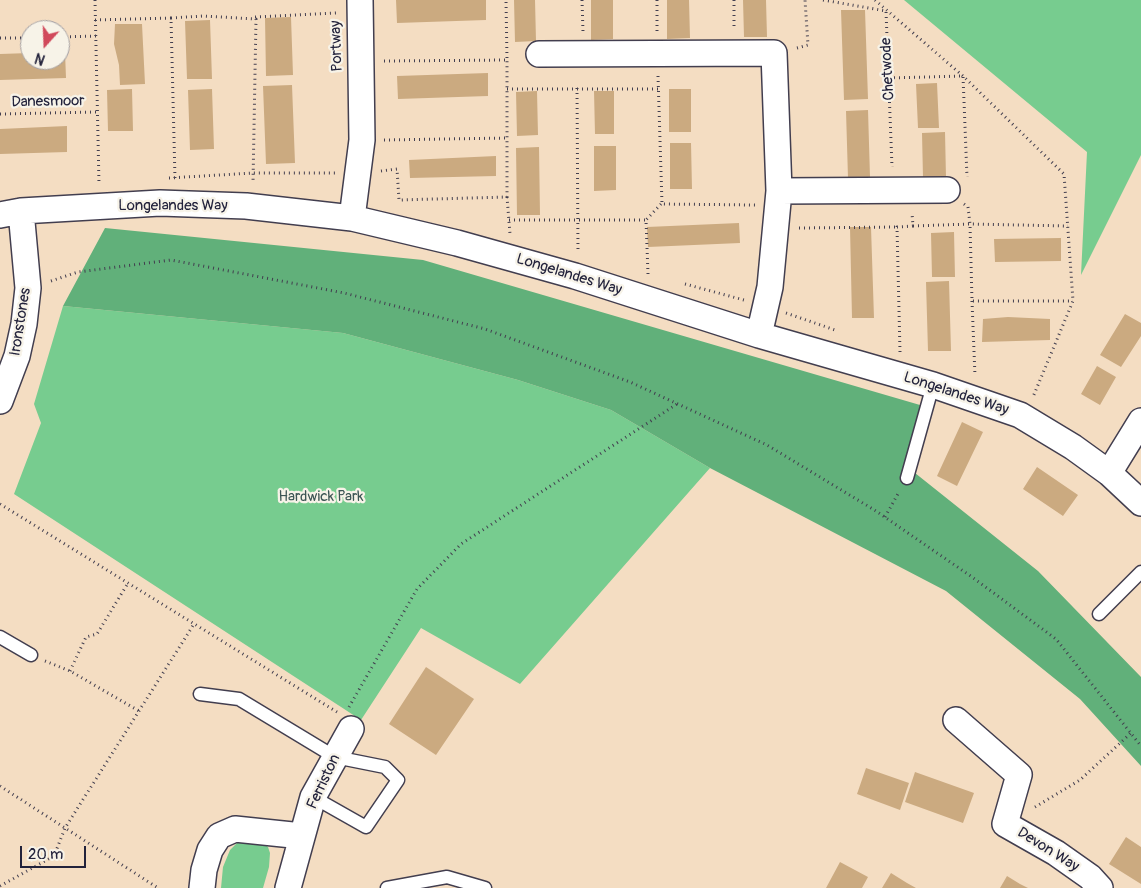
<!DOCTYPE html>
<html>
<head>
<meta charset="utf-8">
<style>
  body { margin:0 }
  #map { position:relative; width:1141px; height:888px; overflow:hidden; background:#f4ddc2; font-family:Pangolin,sans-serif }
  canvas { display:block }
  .north { position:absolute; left:20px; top:20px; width:50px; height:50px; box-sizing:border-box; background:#f7f3e8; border:1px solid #a29fa3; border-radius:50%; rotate:200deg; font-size:14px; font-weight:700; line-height:20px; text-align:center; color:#22223b }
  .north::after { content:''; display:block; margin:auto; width:18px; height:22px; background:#d1495b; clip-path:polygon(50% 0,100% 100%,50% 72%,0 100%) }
  .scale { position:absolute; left:20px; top:846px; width:66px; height:22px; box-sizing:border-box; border:2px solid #22223b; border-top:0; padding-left:6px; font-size:15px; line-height:18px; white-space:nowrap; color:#22223b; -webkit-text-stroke:4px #f7f3e8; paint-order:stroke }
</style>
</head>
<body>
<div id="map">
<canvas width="1141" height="888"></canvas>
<div class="north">N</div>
<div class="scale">20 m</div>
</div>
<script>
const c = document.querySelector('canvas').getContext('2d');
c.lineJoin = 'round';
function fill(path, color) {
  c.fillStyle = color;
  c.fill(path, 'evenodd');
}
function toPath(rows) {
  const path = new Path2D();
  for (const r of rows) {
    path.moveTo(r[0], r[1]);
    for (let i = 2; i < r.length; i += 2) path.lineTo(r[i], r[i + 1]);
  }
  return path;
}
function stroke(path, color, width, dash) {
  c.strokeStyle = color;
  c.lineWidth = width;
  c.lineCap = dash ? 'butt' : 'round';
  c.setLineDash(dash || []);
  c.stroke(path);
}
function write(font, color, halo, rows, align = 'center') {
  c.font = font + ' Pangolin,sans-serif';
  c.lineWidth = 4.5;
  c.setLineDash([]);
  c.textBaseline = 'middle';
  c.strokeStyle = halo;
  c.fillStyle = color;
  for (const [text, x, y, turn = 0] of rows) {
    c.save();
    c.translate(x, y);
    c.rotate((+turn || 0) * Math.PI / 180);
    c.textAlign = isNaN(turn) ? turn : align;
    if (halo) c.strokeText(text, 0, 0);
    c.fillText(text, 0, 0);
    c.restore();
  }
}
fill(toPath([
  [904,0,1141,0,1141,155,1081,275,1087,152],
  [63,306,343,333,518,380,611,410,710,468,520,684,421,628,361,720,14,494,41,423,34,404],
  [260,840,268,847,270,853,269,867,263,888,221,888,223,867,230,850,239,841]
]), '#77cc8f');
fill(toPath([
  [105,228,423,260,920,405,910,469,1038,571,1141,677,1141,766,1080,699,946,591,710,468,611,410,518,380,343,333,63,306]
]), '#61b07a');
fill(toPath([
  [396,0,486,0,486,20,397,23],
  [514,0,535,0,536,41,515,42],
  [591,0,613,0,613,39,591,40],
  [667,0,689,0,690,38,667,39],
  [743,0,766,0,767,37,744,37],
  [841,10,865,10,868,99,844,100],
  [291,17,293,75,266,76,265,18],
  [210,20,212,79,187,79,185,21],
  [115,24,142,24,145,84,120,85,119,65,114,44],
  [60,52,65,52,66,78,0,80,0,54,30,53,30,60,60,60],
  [488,73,488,96,398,99,397,76],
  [937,83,939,128,918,128,916,84],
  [292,85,295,163,266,164,263,86],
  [132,89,133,131,108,131,107,90],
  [212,89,214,149,190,150,188,90],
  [669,89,691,89,691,132,669,132],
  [537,91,538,135,517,136,516,92],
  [594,91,614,91,614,134,595,134],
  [868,110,870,177,848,178,846,111],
  [67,126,67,152,0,154,0,129],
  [945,132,946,178,923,178,922,133],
  [670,143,691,143,692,189,670,189],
  [594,146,616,146,616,190,594,191],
  [539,147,540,215,517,215,516,148],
  [496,156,496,176,410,178,409,160],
  [739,223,740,243,648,247,647,227],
  [850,227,871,227,874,318,852,318],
  [954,232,955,277,932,277,931,233],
  [1061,238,1061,261,995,262,994,239],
  [949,281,951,351,928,351,926,282],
  [1125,314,1141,323,1141,336,1121,367,1100,355],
  [1008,317,1050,319,1050,340,982,342,983,319],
  [1097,366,1116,377,1100,405,1081,394],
  [962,422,983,432,957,486,937,476],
  [1037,467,1078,495,1063,516,1023,489],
  [426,667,474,699,436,755,389,724],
  [866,768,909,783,900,810,857,794],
  [915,772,974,793,963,823,905,802],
  [1126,837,1141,847,1141,884,1109,864],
  [840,862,868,877,862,888,826,888],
  [891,873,907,883,916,888,882,888],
  [1007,876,1020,884,1028,888,1000,888]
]), '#cbaa80');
const lane = toPath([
  [907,478,933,385],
  [1099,614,1141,572],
  [0,637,31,655],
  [200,694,239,699,335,757,385,767,398,780,366,827,313,797],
  [387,888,447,877,485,888]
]);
const street = toPath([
  [539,54,774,53,779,191,770,287,759,335],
  [779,191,947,190],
  [0,215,21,211,160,203,246,206,352,218,457,243,575,276,759,335,933,385,1020,415,1073,447,1109,473,1141,503],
  [352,218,362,140,360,0],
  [0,401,17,356,24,324,28,288,21,211],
  [1109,473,1141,421],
  [956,720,1019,775,1005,824,1056,853,1090,877,1100,888],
  [202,888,204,870,210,850,219,836,235,829,302,836],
  [288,888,313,797,351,729]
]);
stroke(lane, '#423e4f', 15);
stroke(street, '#423e4f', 28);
stroke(toPath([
  [95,0,99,184],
  [582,0,583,32],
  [657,0,657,32],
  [734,0,734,29],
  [823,0,886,11,892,167],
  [875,0,963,76,1064,174,1073,301,1033,397],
  [255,17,336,13],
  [171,18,203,16,256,19,253,183],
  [95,20,171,18,175,179],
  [60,37,96,36],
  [0,38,30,38],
  [797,48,808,45,805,0],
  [384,61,507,60,506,0],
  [658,76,662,204,755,205],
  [889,78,963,76,967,177],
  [577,88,578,253],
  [507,89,659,89],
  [0,114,97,112],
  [384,140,508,138],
  [381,171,397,169,399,200,507,197,507,60],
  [169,178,253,173,335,173],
  [507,197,510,234],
  [964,204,968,207,970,224,1068,226],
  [509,220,646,220],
  [913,226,970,224,972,301,1073,301],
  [799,228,897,227],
  [648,274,646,220,661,204],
  [51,281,78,272,171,260,344,293,485,329,630,382,767,445,876,511,972,577,1056,639,1141,746],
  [685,284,744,300],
  [972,301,975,376],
  [786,313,835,330],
  [900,352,897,227,913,226,912,213],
  [0,504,337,712],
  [885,517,899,492],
  [45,661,70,671,139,711],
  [70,671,86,637,97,634,128,583],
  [349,707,417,589,461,544,677,404],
  [0,786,158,888],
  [1035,807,1080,780,1131,733],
  [0,886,54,856,65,828,194,624]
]), '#423e4f', 3, [1, 4]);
stroke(lane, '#fff', 12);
stroke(street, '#fff', 25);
write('15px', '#22223b', '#f7f3e8', [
  ["Portway",337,46,-92],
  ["Chetwode",888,69,-93],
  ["Danesmoor",48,102,-1],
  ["Longelandes Way",173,206],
  ["Longelandes Way",569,275,17],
  ["Ironstones",21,322,-81],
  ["Longelandes Way",956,394,18],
  ["Ferriston",324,782,-65],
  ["Devon Way",1048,850,32]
]);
write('15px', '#3c5554', '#f7f3e8', [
  ["Hardwick Park",321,497]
]);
</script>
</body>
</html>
